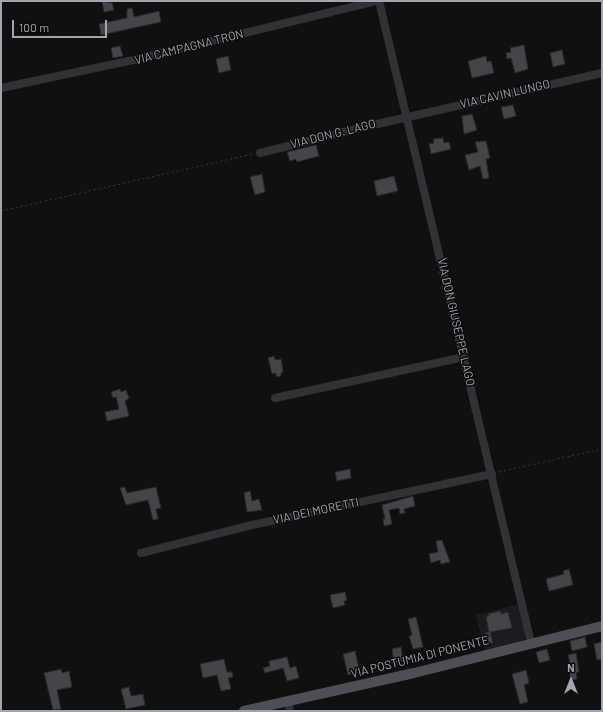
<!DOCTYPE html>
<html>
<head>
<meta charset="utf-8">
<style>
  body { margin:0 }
  #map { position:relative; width:603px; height:712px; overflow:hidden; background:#101011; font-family:Barlow,sans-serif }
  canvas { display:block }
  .frame { position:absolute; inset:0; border:2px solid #a2a5b0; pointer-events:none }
  .north { position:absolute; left:551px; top:660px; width:40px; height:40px; -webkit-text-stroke:3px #0b0b0c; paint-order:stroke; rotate:0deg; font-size:11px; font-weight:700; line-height:16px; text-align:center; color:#a2a5b0 }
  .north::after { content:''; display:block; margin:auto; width:14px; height:18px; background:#a2a5b0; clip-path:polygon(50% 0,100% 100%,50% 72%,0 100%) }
  .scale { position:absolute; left:12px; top:20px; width:95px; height:18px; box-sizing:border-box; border:2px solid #a2a5b0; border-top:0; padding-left:5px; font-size:12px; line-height:14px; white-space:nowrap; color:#a2a5b0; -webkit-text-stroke:3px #0b0b0c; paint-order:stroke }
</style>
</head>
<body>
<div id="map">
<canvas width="603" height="712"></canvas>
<div class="frame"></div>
<div class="north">N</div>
<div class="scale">100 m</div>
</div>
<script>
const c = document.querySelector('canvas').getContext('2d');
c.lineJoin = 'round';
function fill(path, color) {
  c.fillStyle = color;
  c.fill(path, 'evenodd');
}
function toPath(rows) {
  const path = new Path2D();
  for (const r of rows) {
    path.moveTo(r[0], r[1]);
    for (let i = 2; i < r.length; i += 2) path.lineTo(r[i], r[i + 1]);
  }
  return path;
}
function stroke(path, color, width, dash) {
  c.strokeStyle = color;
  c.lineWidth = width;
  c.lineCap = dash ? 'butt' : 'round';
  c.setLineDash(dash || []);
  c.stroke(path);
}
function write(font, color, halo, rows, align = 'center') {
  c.font = font + ' Barlow,sans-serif';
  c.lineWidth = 3;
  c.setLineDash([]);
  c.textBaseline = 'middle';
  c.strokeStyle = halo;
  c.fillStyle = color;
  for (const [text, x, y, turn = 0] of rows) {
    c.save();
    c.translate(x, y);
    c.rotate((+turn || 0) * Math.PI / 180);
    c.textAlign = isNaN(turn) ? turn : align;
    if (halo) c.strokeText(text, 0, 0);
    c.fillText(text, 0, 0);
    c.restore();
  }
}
fill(toPath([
  [520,604,521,610,519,612,520,616,522,617,526,636,522,642,485,652,476,615]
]), '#1c1c1e');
const building = toPath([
  [102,1,112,3,114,10,104,12,102,1],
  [132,8,134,17,159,11,161,22,101,35,99,24,127,18,127,9,132,8],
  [524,45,528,69,515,73,511,58,507,59,506,53,511,52,510,48,524,45],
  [120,46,123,56,113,58,111,48,120,46],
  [562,50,565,64,553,67,550,53,562,50],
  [228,56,231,70,219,73,216,59,228,56],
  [486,56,487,62,491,61,494,73,472,78,468,61,486,56],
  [513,105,516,116,504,119,501,107,513,105],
  [472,114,477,130,464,134,462,116,472,114],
  [443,138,444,143,449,142,451,149,431,154,429,144,434,143,433,139,443,138],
  [486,141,490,158,486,159,489,178,483,179,480,166,469,170,465,155,478,152,475,142,486,141],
  [316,145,319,156,297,162,296,159,290,161,287,152,316,145],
  [262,174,265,192,255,195,250,177,262,174],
  [394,176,398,191,377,196,374,181,394,176],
  [274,356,275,360,281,359,283,372,281,373,281,376,276,377,276,373,272,374,268,358,274,356],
  [120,389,121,392,126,390,129,398,125,401,129,416,107,421,105,412,119,409,116,397,113,398,111,392,120,389],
  [350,469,351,478,337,481,335,472,350,469],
  [125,487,127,493,156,487,161,508,156,509,158,519,153,520,148,500,126,505,120,488,125,487],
  [250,491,252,501,259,499,262,510,247,512,244,493,250,491],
  [413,496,415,506,404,509,405,513,400,514,399,508,389,510,392,524,384,526,383,519,385,519,382,505,413,496],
  [442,540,450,562,441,564,440,560,431,563,429,554,438,552,436,541,442,540],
  [569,569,573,585,549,591,546,579,564,574,563,571,569,569],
  [345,592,347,600,344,601,345,605,333,608,330,595,345,592],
  [500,611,501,614,508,612,512,628,490,632,493,643,488,644,485,633,489,632,486,617,489,616,488,614,500,611],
  [416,617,423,647,413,649,409,636,412,635,408,619,416,617],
  [585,637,587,647,572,651,570,641,585,637],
  [602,642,602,659,597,660,594,644,602,642],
  [401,647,403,661,394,664,392,649,401,647],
  [547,649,550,660,539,663,536,652,547,649],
  [355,651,360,672,348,675,343,654,355,651],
  [576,653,579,672,576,673,577,679,571,680,568,663,570,663,568,655,576,653],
  [287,657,290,668,296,666,299,678,287,681,283,668,265,673,263,668,270,666,269,661,287,657],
  [224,659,227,672,232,672,233,677,228,678,231,689,221,691,217,675,203,678,200,664,224,659],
  [61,669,62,673,69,671,72,687,57,690,61,709,53,710,44,673,61,669],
  [526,670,529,683,524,685,528,702,520,704,512,674,526,670],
  [129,687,131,696,143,694,145,705,126,709,121,689,129,687]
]);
fill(building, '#444549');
stroke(building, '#2a2a2d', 1);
stroke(toPath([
  [1,211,253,154],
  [499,472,602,449]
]), '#393a3e', 1, [2, 3]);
stroke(toPath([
  [379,1,531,643],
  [1,88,138,59,376,1],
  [260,153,364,127,602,73],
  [275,398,464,357],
  [141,553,252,525,492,474],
  [288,701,290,711]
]), '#313136', 8);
stroke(toPath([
  [244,711,414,673,602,626]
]), '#4e4e54', 10);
write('12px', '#a2a5b0', '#0b0b0c', [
  ["VIA CAMPAGNA TRON",189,47,-14],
  ["VIA CAVIN LUNGO",505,94,-13],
  ["VIA DON G. LAGO",333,134,-14],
  ["VIA DON GIUSEPPE LAGO",456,322,77],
  ["VIA DEI MORETTI",316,511,-12],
  ["VIA POSTUMIA DI PONENTE",420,657,-14]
]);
</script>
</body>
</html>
